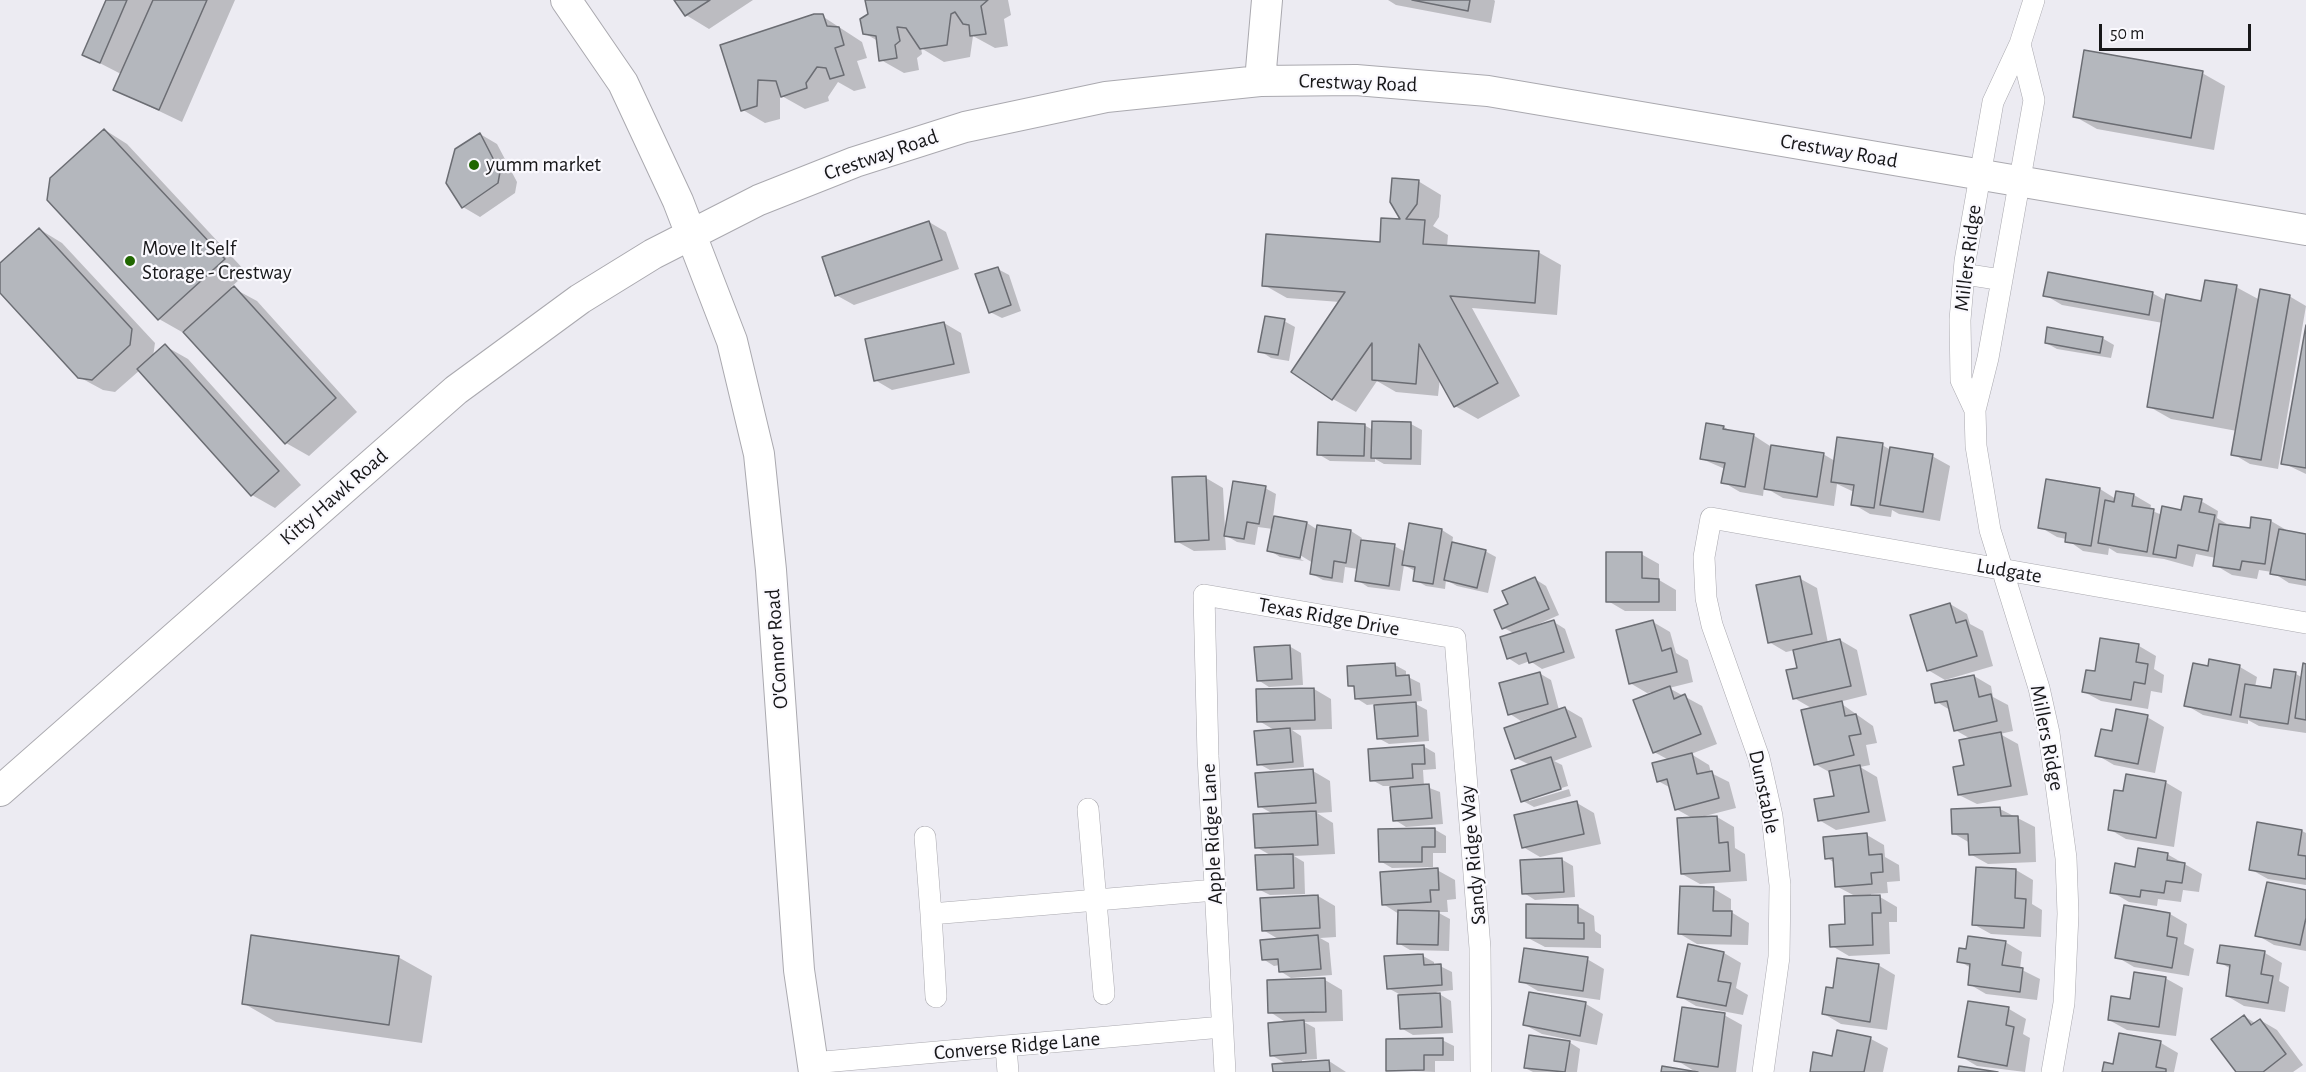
<!DOCTYPE html>
<html>
<head>
<meta charset="utf-8">
<style>
  body { margin:0 }
  #map { position:relative; width:2306px; height:1072px; overflow:hidden; background:#ecebf2; font-family:"Alegreya Sans",sans-serif }
  canvas { display:block }
  .scale { position:absolute; left:2099px; top:24px; width:152px; height:27px; box-sizing:border-box; border:3px solid #171719; border-top:0; padding-left:8px; font-size:18px; line-height:21px; white-space:nowrap; color:#171719; -webkit-text-stroke:4px #faf9fe; paint-order:stroke }
</style>
</head>
<body>
<div id="map">
<canvas width="2306" height="1072"></canvas>
<div class="scale">50 m</div>
</div>
<script>
const c = document.querySelector('canvas').getContext('2d');
c.lineJoin = 'round';
function fill(path, color) {
  c.fillStyle = color;
  c.fill(path, 'evenodd');
}
function toPath(rows) {
  const path = new Path2D();
  for (const r of rows) {
    path.moveTo(r[0], r[1]);
    for (let i = 2; i < r.length; i += 2) path.lineTo(r[i], r[i + 1]);
  }
  return path;
}
function stroke(path, color, width, dash) {
  c.strokeStyle = color;
  c.lineWidth = width;
  c.lineCap = dash ? 'butt' : 'round';
  c.setLineDash(dash || []);
  c.stroke(path);
}
function write(font, color, halo, rows, align = 'center') {
  c.font = font + ' "Alegreya Sans",sans-serif';
  c.lineWidth = 4.5;
  c.setLineDash([]);
  c.textBaseline = 'middle';
  c.strokeStyle = halo;
  c.fillStyle = color;
  for (const [text, x, y, turn = 0] of rows) {
    c.save();
    c.translate(x, y);
    c.rotate((+turn || 0) * Math.PI / 180);
    c.textAlign = isNaN(turn) ? turn : align;
    if (halo) c.strokeText(text, 0, 0);
    c.fillText(text, 0, 0);
    c.restore();
  }
}
fill(toPath([
  [107,0,235,0,182,122,115,90,121,74,84,55],
  [676,0,753,0,709,29,686,15],
  [867,0,1008,0,1011,15,1004,19,1008,46,995,48,973,36,970,57,944,62,921,48,922,54,917,58,919,70,904,73,881,60,878,41,864,33,869,15],
  [1388,0,1494,0,1495,1,1491,23,1396,5],
  [822,16,862,42,867,58,857,61,866,88,854,91,838,82,828,97,829,101,805,109,780,95,780,119,765,123,743,110,722,46],
  [2202,73,2225,86,2214,150,2097,129,2074,116],
  [105,130,127,144,247,273,231,287,257,301,357,412,309,456,286,443,184,330,182,332,159,319,49,200],
  [480,134,497,144,517,182,515,193,480,217,463,207,448,183],
  [1418,181,1441,195,1439,217,1433,226,1448,235,1447,247,1538,252,1561,265,1557,315,1472,308,1520,396,1478,419,1455,406,1440,378,1438,396,1396,392,1377,381,1356,412,1333,399,1293,371,1340,302,1287,298,1264,285,1381,244,1403,221],
  [929,222,946,232,959,269,854,305,836,295],
  [39,229,62,243,155,343,153,357,165,346,188,359,301,485,275,508,252,495,140,370,115,392,103,390,79,377,0,291,0,265],
  [998,269,1009,275,1021,311,1002,318,990,312],
  [2236,287,2260,300,2289,296,2306,306,2278,469,2250,464,2233,454,2237,431,2171,419,2148,406,2163,323,2062,305,2045,295,2152,293,2167,301,2202,302],
  [1284,321,1295,327,1289,361,1271,358,1260,351],
  [944,323,961,333,970,373,892,390,875,380],
  [2306,334,2306,474,2283,463],
  [2102,338,2114,345,2111,358,2057,349,2046,343],
  [1411,424,1422,430,1421,465,1384,464,1375,459,1375,462,1330,461,1318,454,1364,425,1373,430],
  [1724,427,1732,432,1753,435,1770,446,1823,454,1835,461,1882,445,1891,450,1932,456,1950,466,1940,521,1899,514,1892,510,1891,517,1870,514,1853,504,1854,492,1837,484,1834,506,1783,498,1764,487,1763,496,1740,492,1723,482,1725,469,1702,459],
  [1206,478,1223,488,1225,529,1265,488,1276,494,1273,517,1307,523,1318,530,1351,531,1362,538,1361,541,1394,546,1406,552,1442,530,1453,537,1452,544,1485,551,1496,557,1488,593,1457,586,1446,580,1445,589,1426,586,1415,580,1415,571,1404,565,1400,591,1368,587,1357,580,1358,569,1345,567,1343,583,1323,580,1312,574,1313,563,1295,552,1293,555,1304,561,1280,557,1269,550,1273,529,1258,527,1255,545,1237,542,1225,535,1226,550,1194,551,1176,541,1174,479],
  [2100,489,2116,499,2134,495,2151,505,2150,510,2162,515,2182,512,2201,501,2218,511,2217,518,2232,527,2251,530,2253,518,2271,521,2288,531,2306,536,2306,586,2289,583,2272,572,2259,570,2257,579,2232,575,2215,565,2216,558,2196,554,2193,567,2164,559,2117,553,2109,548,2108,555,2083,551,2066,539,2057,537,2040,527],
  [1641,554,1659,564,1659,580,1676,590,1676,611,1625,611,1608,601],
  [1799,578,1817,588,1828,643,1840,640,1857,650,1867,695,1839,702,1873,726,1877,743,1866,745,1870,765,1860,767,1877,777,1886,821,1836,830,1819,820,1836,797,1831,773,1815,764,1813,709,1794,698,1799,669,1795,650,1786,652,1769,642],
  [1535,579,1546,586,1559,615,1534,626,1535,628,1554,622,1565,629,1575,658,1542,669,1530,661,1519,665,1508,658,1515,634,1504,628,1510,605],
  [1950,604,1967,614,1970,624,1983,631,1993,666,1945,680,1928,670],
  [1653,622,1670,632,1676,653,1688,660,1693,682,1669,688,1702,706,1717,744,1691,754,1709,765,1711,773,1729,782,1736,808,1701,817,1717,817,1734,827,1735,848,1745,854,1747,881,1700,884,1682,874,1694,819,1676,809,1671,788,1658,781,1669,760,1654,752,1657,691,1647,693,1630,683],
  [1289,646,1301,653,1303,685,1269,687,1258,680],
  [2139,646,2156,656,2154,669,2164,675,2162,693,2151,691,2148,709,2101,701,2084,692,2097,673],
  [2211,661,2240,667,2257,677,2255,687,2273,690,2296,674,2303,678,2306,665,2306,733,2259,726,2248,720,2248,724,2203,715,2186,705],
  [1395,665,1406,671,1406,676,1420,683,1422,701,1412,702,1427,710,1429,741,1389,744,1378,738,1376,704,1367,705,1356,698,1355,688,1349,685],
  [1539,673,1551,680,1559,710,1565,708,1582,718,1592,747,1554,761,1562,765,1571,796,1534,807,1523,801,1530,765,1516,758,1530,721,1530,718,1521,721,1510,714],
  [1568,786,1569,789,1529,801,1529,798],
  [1974,676,1991,686,1993,697,2008,705,2013,731,2000,734,2018,744,2028,795,1977,804,1959,795,1971,739,1955,730,1950,710,1937,702],
  [1314,689,1331,699,1332,729,1292,730,1301,736,1304,767,1270,770,1259,764,1276,731,1259,721],
  [2147,717,2164,727,2155,773,2114,765,2097,755,2113,733],
  [1423,746,1435,753,1436,769,1423,770,1424,786,1440,792,1443,824,1406,827,1395,820,1392,786,1383,786,1372,780],
  [1313,771,1330,781,1332,812,1317,813,1333,823,1335,854,1294,856,1304,862,1305,894,1270,895,1258,889,1272,856,1256,847,1275,815,1259,806],
  [2165,782,2182,792,2174,847,2126,839,2109,829,2124,793],
  [1577,803,1594,813,1601,844,1540,857,1523,847],
  [2000,809,2035,827,2036,862,1988,864,1970,854,1970,843,1953,833],
  [1434,829,1446,836,1446,853,1433,853,1433,867,1392,868,1380,861],
  [2302,831,2306,833,2306,885,2268,879,2250,869],
  [1867,835,1884,845,1885,857,1899,865,1900,881,1887,882,1888,893,1871,894,1871,897,1880,897,1897,907,1897,922,1889,922,1890,954,1849,956,1832,946,1846,925,1857,897,1836,886,1835,863,1827,858],
  [2167,854,2202,874,2199,892,2183,890,2181,902,2158,899,2157,906,2129,902,2112,892,2136,868],
  [1561,859,1573,866,1575,897,1535,900,1524,893],
  [1977,868,2016,870,2033,880,2032,904,2042,910,2041,937,1991,934,1973,924],
  [1437,870,1455,880,1456,899,1447,900,1448,912,1437,912,1450,919,1449,951,1410,950,1398,943,1399,914,1383,904],
  [1714,889,1731,899,1731,912,1749,923,1748,945,1697,944,1680,934],
  [2306,892,2306,951,2274,945,2257,935],
  [1318,896,1335,906,1336,937,1320,938,1329,943,1332,975,1291,978,1280,971,1280,965,1274,966,1263,959,1280,940,1263,930],
  [1577,906,1594,916,1595,931,1601,935,1601,948,1545,947,1528,938],
  [2125,907,2170,914,2187,924,2184,944,2194,949,2189,976,2134,967,2117,957],
  [2005,942,2022,952,2020,969,2040,979,2037,1000,1986,994,1969,984,1971,968,1959,961,1967,951],
  [1724,953,1741,963,1736,988,1748,995,1743,1015,1696,1006,1679,996],
  [2265,953,2282,963,2279,981,2289,987,2285,1012,2244,1006,2227,996,2231,969,2219,962],
  [1423,956,1434,962,1434,966,1440,966,1452,972,1453,990,1436,992,1451,1001,1453,1033,1413,1035,1401,1028,1399,994,1388,988],
  [398,957,432,976,422,1043,276,1022,243,1003],
  [1587,959,1604,969,1600,1000,1538,991,1521,981],
  [1878,965,1895,975,1887,1030,1841,1024,1824,1014,1834,990],
  [2165,978,2183,988,2176,1036,2127,1030,2109,1020,2132,1000],
  [1325,980,1342,990,1343,1021,1304,1022,1315,1028,1317,1059,1302,1060,1302,1063,1329,1061,1346,1072,1274,1072,1287,1064,1271,1055,1287,1023,1270,1012],
  [1586,1004,1603,1014,1597,1045,1542,1034,1525,1025],
  [2009,1009,2026,1019,2023,1034,2030,1038,2025,1072,1977,1066,1960,1056],
  [1724,1015,1742,1025,1736,1072,1696,1072,1676,1060],
  [2244,1016,2255,1023,2260,1020,2277,1030,2303,1065,2293,1072,2238,1072],
  [2120,1035,2161,1043,2178,1053,2174,1072,2104,1072,2114,1065],
  [1871,1039,1888,1048,1883,1072,1811,1072],
  [1442,1040,1454,1046,1454,1061,1435,1061,1435,1072,1388,1070],
  [1566,1040,1580,1049,1577,1072,1533,1072,1525,1068]
]), '#0003');
const building = toPath([
  [106,0,127,0,100,63,82,55,106,0],
  [153,0,207,0,159,110,113,90,153,0],
  [674,0,710,0,685,16,674,0],
  [865,0,988,0,981,6,986,34,970,36,969,25,963,24,955,12,951,14,947,45,920,49,906,28,897,27,900,41,895,45,897,58,879,61,876,36,863,34,860,19,868,14,865,0],
  [1412,0,1470,0,1468,11,1412,0],
  [814,14,823,14,827,26,839,27,844,45,835,48,844,75,830,79,826,68,817,67,806,83,807,88,781,97,776,81,758,80,757,106,741,111,720,45,814,14],
  [2084,50,2203,71,2191,138,2073,117,2084,50],
  [104,129,225,259,158,320,47,200,50,178,104,129],
  [480,133,500,172,498,183,462,208,446,183,455,149,480,133],
  [1392,178,1419,180,1417,204,1406,219,1425,220,1423,244,1539,251,1535,303,1450,296,1498,383,1454,407,1419,344,1416,384,1372,380,1372,343,1332,400,1291,372,1345,292,1262,286,1266,234,1380,242,1381,218,1400,219,1390,202,1392,178],
  [929,221,942,260,835,296,822,257,929,221],
  [39,228,132,329,130,345,92,380,78,378,0,293,0,263,39,228],
  [998,267,1011,305,989,313,975,274,998,267],
  [2048,272,2153,292,2149,315,2043,296,2048,272],
  [2205,280,2237,285,2213,418,2147,407,2166,294,2201,301,2205,280],
  [234,286,336,398,285,444,183,332,234,286],
  [2260,289,2290,295,2261,460,2231,455,2260,289],
  [1265,316,1285,319,1278,355,1258,352,1265,316],
  [944,322,954,364,874,381,865,339,944,322],
  [2306,325,2306,468,2281,464,2306,325],
  [2047,327,2103,337,2100,353,2045,343,2047,327],
  [165,344,279,471,251,496,137,369,165,344],
  [1372,421,1411,422,1411,459,1371,458,1372,421],
  [1318,422,1365,424,1364,456,1317,455,1318,422],
  [1706,423,1724,426,1723,429,1754,434,1745,487,1721,483,1725,463,1700,459,1706,423],
  [1837,437,1883,443,1874,508,1851,505,1854,485,1831,482,1837,437],
  [1771,445,1824,453,1817,497,1764,489,1771,445],
  [1890,447,1933,454,1923,512,1880,505,1890,447],
  [1206,476,1209,540,1175,542,1172,477,1206,476],
  [2046,479,2100,488,2091,546,2065,542,2066,533,2038,528,2046,479],
  [1233,481,1266,486,1259,524,1247,522,1244,539,1224,536,1233,481],
  [2116,491,2134,494,2132,506,2154,509,2147,552,2098,543,2105,500,2114,502,2116,491],
  [2184,496,2202,499,2199,512,2215,515,2208,551,2178,545,2176,558,2153,554,2162,506,2181,510,2184,496],
  [1274,516,1307,522,1300,558,1267,551,1274,516],
  [2251,517,2271,520,2265,564,2242,561,2240,570,2213,566,2219,524,2250,528,2251,517],
  [1409,523,1442,529,1433,584,1413,581,1415,567,1402,565,1409,523],
  [1317,525,1351,530,1346,563,1334,561,1332,578,1310,574,1317,525],
  [2279,529,2306,534,2306,580,2270,574,2279,529],
  [1361,540,1395,544,1389,586,1355,581,1361,540],
  [1452,542,1486,550,1477,588,1444,580,1452,542],
  [1606,552,1642,552,1642,578,1659,579,1659,602,1606,602,1606,552],
  [1800,576,1812,634,1768,643,1756,585,1800,576],
  [1535,577,1549,609,1502,629,1494,610,1508,604,1502,591,1535,577],
  [1950,603,1956,623,1966,620,1977,656,1927,671,1910,615,1950,603],
  [1554,620,1564,652,1529,663,1526,653,1507,659,1500,637,1554,620],
  [1653,620,1662,651,1671,648,1677,672,1629,684,1616,630,1653,620],
  [2100,638,2139,644,2136,662,2148,664,2145,684,2134,682,2131,700,2082,692,2086,670,2095,671,2100,638],
  [1840,639,1851,686,1793,699,1786,670,1797,668,1793,650,1840,639],
  [1290,645,1292,679,1257,681,1254,647,1290,645],
  [2209,659,2240,665,2231,715,2184,706,2193,663,2208,666,2209,659],
  [1395,663,1396,676,1409,675,1411,695,1355,699,1354,686,1348,686,1347,666,1395,663],
  [2303,663,2306,664,2306,720,2295,718,2303,663],
  [2274,669,2296,672,2288,724,2240,717,2245,684,2271,688,2274,669],
  [1540,672,1548,704,1508,715,1499,683,1540,672],
  [1974,675,1979,697,1991,694,1997,721,1954,731,1947,701,1935,703,1931,684,1974,675],
  [1670,686,1674,699,1685,694,1701,734,1653,753,1633,700,1670,686],
  [1314,688,1315,720,1257,722,1256,689,1314,688],
  [1842,701,1845,716,1856,714,1861,734,1849,736,1854,755,1814,765,1801,710,1842,701],
  [1416,702,1418,736,1377,739,1374,705,1416,702],
  [1565,707,1576,737,1515,759,1504,728,1565,707],
  [2116,709,2148,715,2138,764,2095,756,2101,729,2112,731,2116,709],
  [1290,728,1293,762,1257,765,1254,731,1290,728],
  [2001,732,2011,786,1958,795,1953,767,1964,765,1959,740,2001,732],
  [1424,745,1425,764,1412,764,1413,778,1370,781,1368,749,1424,745],
  [1692,753,1697,774,1712,771,1719,798,1675,810,1667,779,1657,782,1652,763,1692,753],
  [1551,757,1561,789,1521,802,1511,770,1551,757],
  [1860,765,1869,812,1818,821,1814,799,1834,796,1829,771,1860,765],
  [1313,769,1316,803,1258,807,1255,773,1313,769],
  [2126,774,2166,781,2156,838,2108,830,2114,790,2123,791,2126,774],
  [1429,784,1432,818,1393,821,1390,787,1429,784],
  [1577,801,1584,834,1522,848,1514,815,1577,801],
  [2000,807,2001,816,2018,816,2020,853,1969,855,1968,834,1952,834,1951,809,2000,807],
  [1316,811,1318,845,1255,848,1253,814,1316,811],
  [1717,816,1719,843,1728,842,1730,871,1681,874,1677,818,1717,816],
  [2257,822,2302,830,2298,855,2306,856,2306,879,2249,870,2257,822],
  [1435,828,1435,847,1422,847,1422,862,1379,862,1378,829,1435,828],
  [1867,833,1869,855,1882,854,1883,872,1871,873,1872,884,1835,887,1833,858,1825,859,1823,837,1867,833],
  [2138,848,2168,853,2167,860,2185,863,2182,883,2166,881,2164,893,2141,890,2140,897,2110,893,2115,863,2135,867,2138,848],
  [1293,854,1294,888,1257,890,1255,855,1293,854],
  [1562,858,1564,892,1522,894,1520,860,1562,858],
  [1976,867,2016,869,2015,898,2026,899,2024,928,1972,925,1976,867],
  [1438,868,1439,890,1430,890,1431,902,1382,905,1380,872,1438,868],
  [2267,882,2306,890,2306,918,2300,945,2255,936,2267,882],
  [1680,886,1714,887,1713,911,1732,911,1731,936,1678,934,1680,886],
  [1318,895,1320,928,1262,931,1260,898,1318,895],
  [1880,895,1881,913,1872,913,1873,945,1830,947,1829,925,1845,924,1844,896,1880,895],
  [1526,904,1578,905,1578,923,1584,923,1584,939,1526,938,1526,904],
  [2124,905,2170,913,2167,936,2177,938,2172,968,2115,958,2124,905],
  [1398,910,1439,911,1438,945,1397,944,1398,910],
  [251,935,399,956,389,1025,242,1004,251,935],
  [1318,935,1321,969,1279,972,1278,959,1262,960,1260,940,1318,935],
  [1968,936,2006,941,2002,965,2023,968,2020,992,1968,985,1970,964,1957,962,1959,948,1966,949,1968,936],
  [1688,944,1724,952,1718,981,1731,983,1726,1006,1677,997,1688,944],
  [2220,945,2265,951,2261,974,2273,976,2268,1003,2226,996,2230,965,2217,963,2220,945],
  [1524,948,1588,957,1583,991,1519,982,1524,948],
  [1423,954,1424,965,1441,964,1442,985,1387,989,1384,956,1423,954],
  [1837,958,1879,964,1870,1022,1822,1014,1826,987,1833,988,1837,958],
  [2134,972,2166,977,2159,1027,2108,1020,2111,996,2130,999,2134,972],
  [1325,978,1326,1012,1268,1013,1267,980,1325,978],
  [1529,992,1586,1002,1580,1036,1523,1025,1529,992],
  [1440,993,1442,1027,1400,1029,1398,995,1440,993],
  [1968,1001,2009,1007,2006,1025,2014,1027,2007,1066,1958,1057,1968,1001],
  [1682,1007,1725,1013,1718,1067,1674,1061,1682,1007],
  [2244,1015,2251,1025,2260,1019,2286,1054,2263,1072,2236,1072,2211,1039,2244,1015],
  [1304,1020,1306,1053,1270,1056,1268,1023,1304,1020],
  [1837,1030,1871,1037,1864,1072,1810,1072,1813,1052,1832,1056,1837,1030],
  [2119,1033,2161,1041,2156,1067,2166,1069,2166,1072,2102,1072,2104,1062,2113,1064,2119,1033],
  [1529,1035,1570,1041,1565,1072,1524,1068,1529,1035],
  [1443,1038,1443,1055,1424,1055,1424,1070,1386,1071,1386,1039,1443,1038],
  [1329,1060,1330,1072,1273,1072,1272,1064,1329,1060],
  [1662,1066,1698,1072,1661,1072,1662,1066],
  [1959,1066,1998,1072,1958,1072,1959,1066]
]);
fill(building, '#b4b7bd');
stroke(building, '#6b6d73', 1.5);
const street = toPath([
  [2020,44,2034,100,1988,358,1975,410,1961,380,1960,320,1965,261,1993,102,2020,44,2034,0],
  [1964,274,2002,280],
  [1975,410,1976,446,1990,530,2039,688,2049,733,2066,858,2068,914,2064,1003,2052,1072],
  [1088,809,1104,994],
  [925,837,931,914],
  [936,997,931,914,1215,890],
  [1006,1047,1008,1072],
  [812,1063,1222,1027],
  [1225,1072,1208,756,1204,595,1455,638,1480,948,1481,1072],
  [1763,1072,1779,957,1780,885,1772,816,1759,758,1712,625,1706,598,1704,557,1711,518,2306,623]
]);
const secondary = toPath([
  [566,0,623,83,678,201,732,341,759,454,771,570,799,970,814,1072],
  [1260,81,1267,0],
  [0,791,456,390,580,299,653,254,759,200,855,162,965,127,1106,97,1260,81,1356,80,1488,91,2306,230]
]);
stroke(street, '#aaa9af', 22);
stroke(secondary, '#aaa9af', 32);
stroke(street, '#fff', 21);
stroke(secondary, '#fff', 30);
for (const [x, y, r, color] of [
  [474,165,6,"#206700"],
  [130,261,6,"#206700"]
]) {
  const dot = new Path2D();
  dot.arc(x, y, r, 0, 2 * Math.PI);
  c.fillStyle = color;
  c.fill(dot);
  stroke(dot, '#faf9fe', 2);
}
write('21px', '#171719', '#faf9fe', [
  ["Crestway Road",1358,83,2],
  ["Crestway Road",1839,151,10],
  ["Crestway Road",881,155,-19],
  ["Millers Ridge",1968,258,-83],
  ["Kitty Hawk Road",334,497,-41],
  ["Ludgate",2009,571,10],
  ["Texas Ridge Drive",1329,617,10],
  ["O'Connor Road",777,649,-94],
  ["Millers Ridge",2047,738,79],
  ["Dunstable",1764,792,78],
  ["Apple Ridge Lane",1212,834,-93],
  ["Sandy Ridge Way",1473,855,-95],
  ["Converse Ridge Lane",1017,1046,-5]
]);
write('21px', '#171719', '#faf9fe', [
  ["yumm market",486,165],
  ["Move It Self",142,249],
  ["Storage - Crestway",142,273]
], 'left');
</script>
</body>
</html>
